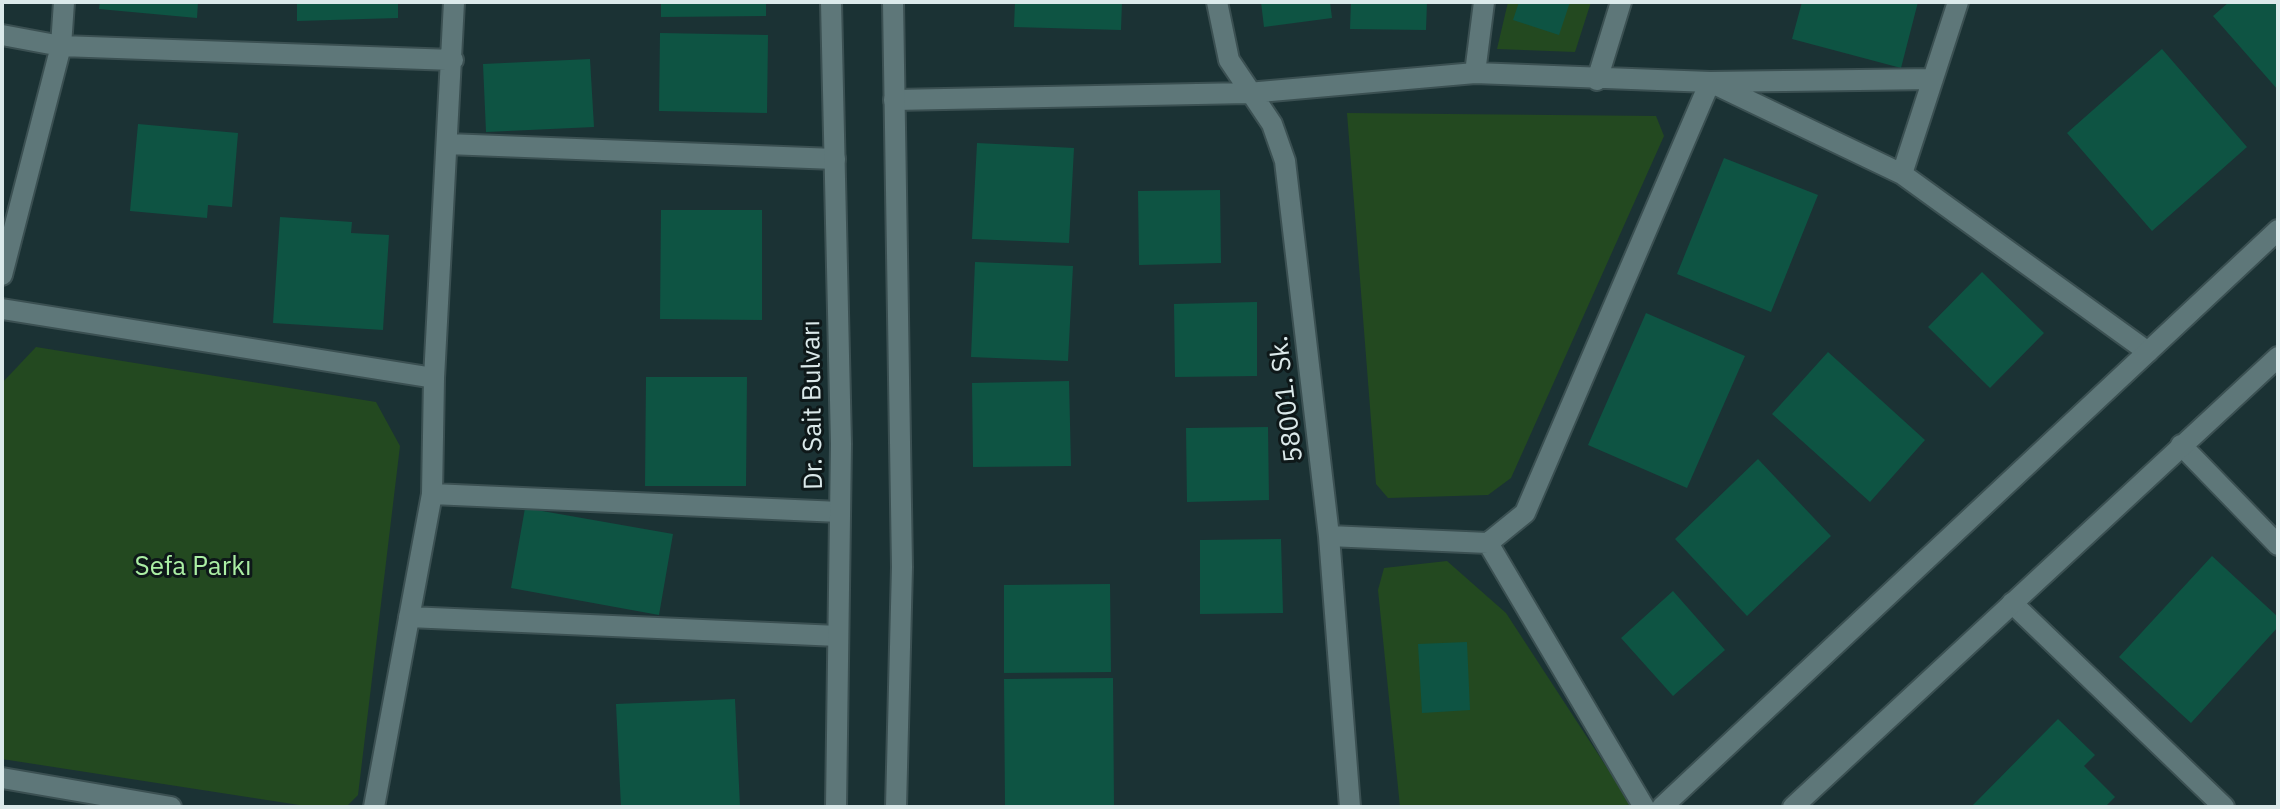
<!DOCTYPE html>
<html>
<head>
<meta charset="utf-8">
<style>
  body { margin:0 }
  #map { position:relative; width:2280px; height:809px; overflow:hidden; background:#1b3234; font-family:"IBM Plex Sans",sans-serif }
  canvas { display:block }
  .frame { position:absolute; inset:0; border:4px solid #dbe9ea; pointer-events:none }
</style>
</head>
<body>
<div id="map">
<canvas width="2280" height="809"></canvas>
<div class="frame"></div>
</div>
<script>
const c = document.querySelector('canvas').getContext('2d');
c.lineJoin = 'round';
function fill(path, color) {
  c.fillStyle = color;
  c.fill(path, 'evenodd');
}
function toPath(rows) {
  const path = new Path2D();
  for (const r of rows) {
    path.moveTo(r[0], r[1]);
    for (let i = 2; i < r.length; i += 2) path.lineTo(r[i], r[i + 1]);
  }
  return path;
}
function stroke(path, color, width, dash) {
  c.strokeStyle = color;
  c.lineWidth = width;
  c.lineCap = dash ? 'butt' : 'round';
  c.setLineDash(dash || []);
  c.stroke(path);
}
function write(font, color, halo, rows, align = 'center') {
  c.font = font + ' "IBM Plex Sans",sans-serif';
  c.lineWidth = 6;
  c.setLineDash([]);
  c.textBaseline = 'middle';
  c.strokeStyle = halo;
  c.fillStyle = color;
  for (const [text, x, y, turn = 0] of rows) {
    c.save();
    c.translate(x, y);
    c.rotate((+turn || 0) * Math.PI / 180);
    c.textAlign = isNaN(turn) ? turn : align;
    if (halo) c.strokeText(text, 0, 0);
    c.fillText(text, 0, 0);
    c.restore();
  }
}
fill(toPath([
  [1508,2,1591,2,1575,52,1497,49],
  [1347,113,1656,116,1664,136,1511,478,1488,495,1388,498,1376,484],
  [36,347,376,402,400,446,358,795,346,807,312,807,2,759,2,383],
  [1447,561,1506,613,1630,803,1626,807,1400,807,1378,590,1384,568]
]), '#234920');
fill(toPath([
  [100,2,198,2,197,18,99,9],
  [297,2,398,2,398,18,297,21],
  [661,2,766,2,766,16,661,17],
  [1015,2,1122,2,1121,30,1014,27],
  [1261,2,1330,2,1332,18,1264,27],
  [1351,2,1427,2,1426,30,1350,29],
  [1519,2,1570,2,1559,35,1513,20],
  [1802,2,1918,2,1901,68,1792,39],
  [2229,2,2278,2,2278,90,2213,16],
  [660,33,768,35,767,113,659,111],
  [2162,49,2247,147,2152,231,2067,133],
  [590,59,594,127,486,132,483,64],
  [138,124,238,133,232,207,208,205,207,218,130,211],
  [977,143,1074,148,1069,243,972,239],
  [1724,158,1818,195,1771,312,1677,274],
  [1220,190,1221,263,1139,265,1138,191],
  [661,210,762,210,762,320,660,319],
  [280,217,352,222,351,233,389,235,383,330,273,323],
  [975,262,1073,266,1068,361,971,357],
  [1982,272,2044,333,1990,388,1928,327],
  [1257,302,1257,376,1175,377,1174,304],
  [1646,313,1745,356,1687,488,1588,445],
  [1828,352,1925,440,1870,502,1772,414],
  [646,377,747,377,746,486,645,486],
  [1069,381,1071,466,973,467,972,383],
  [1268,427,1269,500,1187,502,1186,428],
  [1758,459,1831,536,1747,616,1675,539],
  [525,508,673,534,659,615,511,588],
  [1281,539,1283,613,1200,614,1200,540],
  [2212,556,2278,617,2278,627,2191,723,2119,657],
  [1110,584,1111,672,1004,673,1004,585],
  [1673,591,1725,650,1673,696,1621,638],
  [1467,642,1470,710,1422,713,1418,644],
  [1113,678,1114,807,1005,807,1004,679],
  [735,699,740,807,621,807,616,704],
  [2058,719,2095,755,2084,766,2115,797,2105,807,1971,807]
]), '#0e5443');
const street = toPath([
  [1217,2,1229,60,1272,124,1285,161,1329,536,1350,807],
  [2,35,61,46,453,60],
  [1475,73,1484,2],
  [1597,80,1621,2],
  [894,100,1248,93,1475,73,1710,82,1902,174,2148,352],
  [447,144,835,159],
  [1902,174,1958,2],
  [2,275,61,46,64,2],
  [2,309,434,378],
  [2181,445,2278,545],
  [432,494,840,512],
  [1329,536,1488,543,1525,513,1710,82,1933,79],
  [1488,543,1644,807],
  [2012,603,2224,807],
  [409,617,838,636],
  [2,778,171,807],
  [374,807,432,494,434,378,454,2]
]);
const secondary = toPath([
  [831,2,841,444,836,807],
  [893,2,902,567,896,807],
  [1662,807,2278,230],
  [1793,807,2278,357]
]);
stroke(street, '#3b5052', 24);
stroke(secondary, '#3b5052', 24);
stroke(street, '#5e7779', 20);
stroke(secondary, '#5e7779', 20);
write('26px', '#dbe9ea', '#0e1819', [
  ["58001. Sk.",1287,399,-97],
  ["Dr. Sait Bulvarı",813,405,-91]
]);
write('26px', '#abeea4', '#0e1819', [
  ["Sefa Parkı",193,567]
]);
</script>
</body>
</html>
